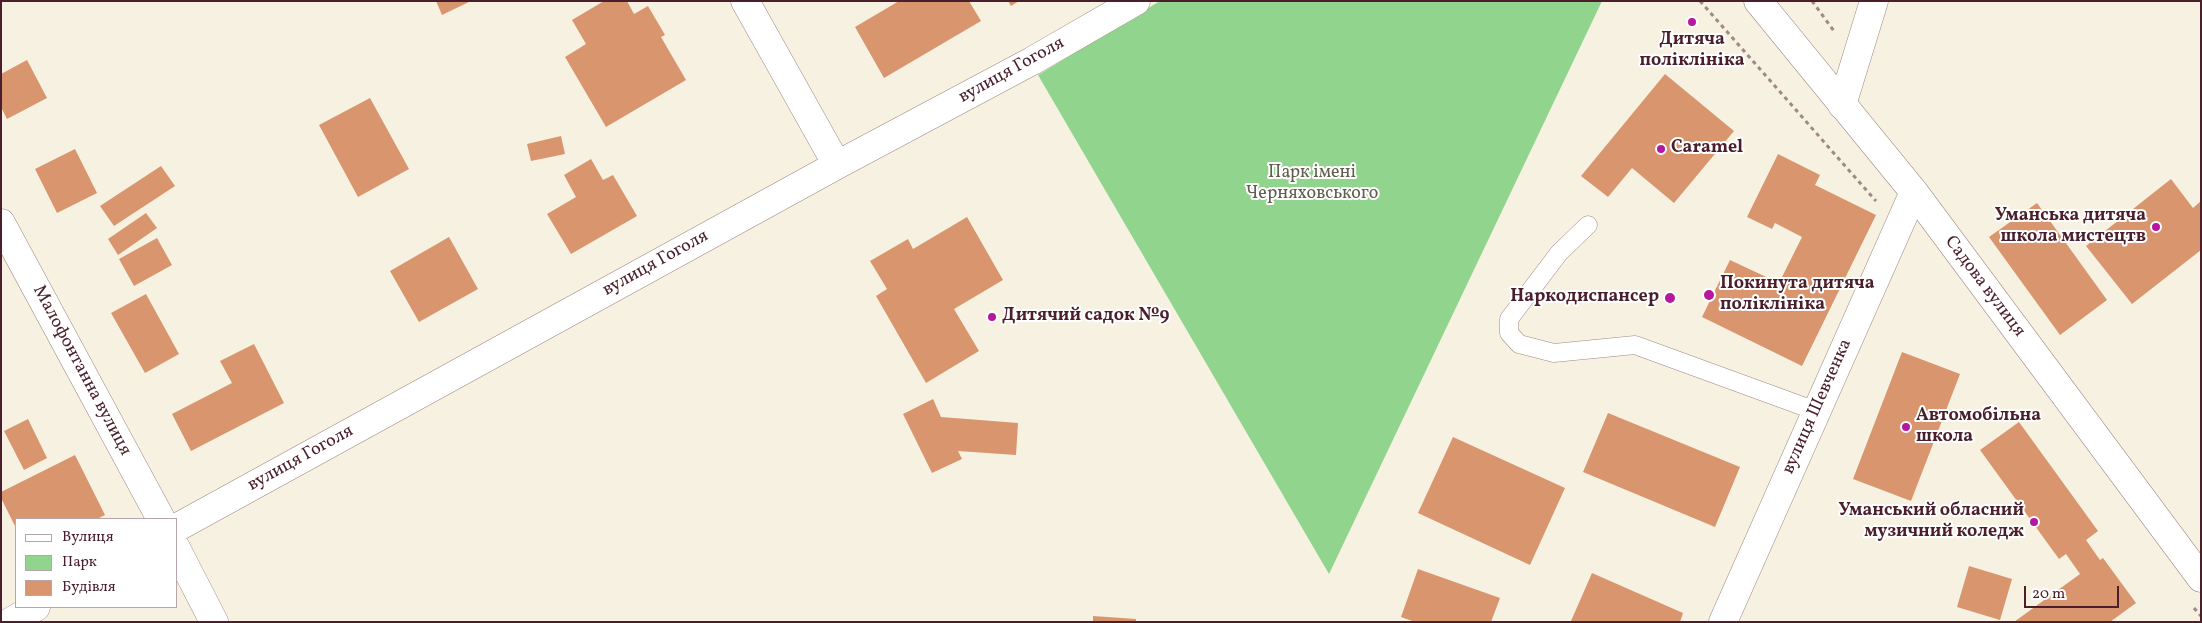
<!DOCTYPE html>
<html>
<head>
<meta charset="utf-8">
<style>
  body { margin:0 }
  #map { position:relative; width:2202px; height:623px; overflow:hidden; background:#f6f1e1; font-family:Vollkorn,serif }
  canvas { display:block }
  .frame { position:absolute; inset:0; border:2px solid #4a1f2b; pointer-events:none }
  .legend { position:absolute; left:15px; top:518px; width:162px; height:90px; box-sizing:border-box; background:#fff; border:1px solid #b7a5aa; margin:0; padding:6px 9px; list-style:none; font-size:15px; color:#4a1f2b }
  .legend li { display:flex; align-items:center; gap:10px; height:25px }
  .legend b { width:25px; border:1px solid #b7a5aa }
  .scale { position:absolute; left:2024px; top:586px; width:95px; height:22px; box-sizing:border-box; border:2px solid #4a1f2b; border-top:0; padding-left:6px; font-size:15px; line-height:18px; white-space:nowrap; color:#4a1f2b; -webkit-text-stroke:4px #fff; paint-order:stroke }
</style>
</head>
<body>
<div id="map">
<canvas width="2202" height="623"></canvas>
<div class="frame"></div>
<ul class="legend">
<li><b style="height:6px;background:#fff"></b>Вулиця</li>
<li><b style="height:14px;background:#90d48d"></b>Парк</li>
<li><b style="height:14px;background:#d9966e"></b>Будівля</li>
</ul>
<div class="scale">20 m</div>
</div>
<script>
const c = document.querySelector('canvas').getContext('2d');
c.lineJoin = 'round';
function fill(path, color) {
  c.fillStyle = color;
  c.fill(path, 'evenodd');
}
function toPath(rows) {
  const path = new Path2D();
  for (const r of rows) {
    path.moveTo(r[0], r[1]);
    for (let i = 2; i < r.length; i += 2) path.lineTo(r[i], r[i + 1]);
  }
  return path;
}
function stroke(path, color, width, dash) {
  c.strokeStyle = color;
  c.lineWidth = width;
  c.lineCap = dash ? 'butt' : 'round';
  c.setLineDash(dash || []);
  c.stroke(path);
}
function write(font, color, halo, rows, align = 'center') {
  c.font = font + ' Vollkorn,serif';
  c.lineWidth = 4;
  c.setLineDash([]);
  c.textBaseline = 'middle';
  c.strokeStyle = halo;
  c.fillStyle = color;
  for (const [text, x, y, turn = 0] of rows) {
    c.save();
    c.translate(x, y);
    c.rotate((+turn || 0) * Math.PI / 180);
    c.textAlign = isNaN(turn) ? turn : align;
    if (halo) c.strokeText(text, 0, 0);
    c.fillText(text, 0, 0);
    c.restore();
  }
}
fill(toPath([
  [1160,1,1602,1,1329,574,1038,75]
]), '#90d48d');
fill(toPath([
  [436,1,471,1,442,15],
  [604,1,627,1,634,14,648,6,665,35,661,37,686,80,606,127,565,57,586,44,572,20],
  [899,1,969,1,981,21,884,78,855,27],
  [1008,1,1019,1,1011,6],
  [27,60,47,98,7,119,1,107,1,74],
  [1665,74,1734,131,1674,203,1632,168,1608,197,1581,176],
  [370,98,409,169,358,197,319,125],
  [561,136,565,154,531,161,527,144],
  [75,149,97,193,57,213,35,169],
  [1778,154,1820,175,1815,185,1876,215,1802,366,1702,317,1730,260,1779,283,1802,237,1775,223,1772,229,1747,217],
  [591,159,603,180,613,175,637,216,571,254,547,214,576,197,564,175],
  [161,166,175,186,114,226,100,206],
  [2171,179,2193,208,2201,201,2201,250,2132,304,2086,246],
  [2037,203,2107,300,2060,335,1989,237],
  [146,213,157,228,118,255,108,239],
  [967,217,1003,280,954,309,979,351,926,383,876,296,887,289,870,261,908,239,913,249],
  [449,237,478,289,419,322,390,271],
  [157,238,172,265,134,286,119,259],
  [146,294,179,354,145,373,111,313],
  [254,344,284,403,191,451,172,414,232,383,220,361],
  [1902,352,1960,374,1911,501,1853,479],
  [933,399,941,417,1018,423,1016,455,958,451,962,459,932,473,903,414],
  [1608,413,1740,467,1715,527,1583,472],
  [28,419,47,458,24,470,4,431],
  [2019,422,2098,531,2086,540,2100,560,2103,558,2136,603,2110,622,2014,622,2080,574,2066,554,2059,559,1980,450],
  [1453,437,1565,488,1530,565,1418,513],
  [75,455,105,515,97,519,16,519,16,528,1,498,1,492],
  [1969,566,2012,579,2000,620,1957,607],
  [1418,569,1500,598,1491,622,1415,622,1401,617],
  [1592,573,1683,613,1680,622,1571,621],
  [1093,616,1136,619,1136,622,1093,622]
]), '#d9966e');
const service = toPath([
  [1588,225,1559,253,1509,319,1509,333,1519,344,1554,353,1635,345,1816,411]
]);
const minor = toPath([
  [745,1,837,165],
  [1842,105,1874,1],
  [1,223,161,519],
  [176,528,837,165,1032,61,1136,1],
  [176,548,214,622],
  [10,622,36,607]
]);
const tertiary = toPath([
  [1758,1,1914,192,2201,578],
  [1723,622,1914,192]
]);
stroke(service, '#a08886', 19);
stroke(minor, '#a08886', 29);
stroke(tertiary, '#a08886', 29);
stroke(toPath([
  [1700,1,1876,201],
  [1812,1,1834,31],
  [2194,608,2201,616]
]), '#a08886', 3, [4, 4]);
stroke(service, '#fff', 18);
stroke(minor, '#fff', 28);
stroke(tertiary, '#fff', 28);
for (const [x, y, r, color] of [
  [1692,22,5,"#b5179e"],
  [1661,149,5,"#b5179e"],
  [2156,227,5,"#b5179e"],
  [1709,295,6,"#b5179e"],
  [1670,298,6,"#b5179e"],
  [992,317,5,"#b5179e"],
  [1906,427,5,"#b5179e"],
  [2034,522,5,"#b5179e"]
]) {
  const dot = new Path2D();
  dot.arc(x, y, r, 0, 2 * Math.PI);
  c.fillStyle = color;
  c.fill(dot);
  stroke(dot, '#fff', 2);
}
write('bold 18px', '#4a1f2b', '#fff', [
  ["Дитяча",1692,41,"center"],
  ["поліклініка",1692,62,"center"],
  ["Caramel",1671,149],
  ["Уманська дитяча",2146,217,"right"],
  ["школа мистецтв",2146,238,"right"],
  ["Покинута дитяча",1720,285],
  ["поліклініка",1720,306],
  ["Наркодиспансер",1659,298,"right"],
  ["Дитячий садок №9",1002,317],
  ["Автомобільна",1916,417],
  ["школа",1916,438],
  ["Уманський обласний",2024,512,"right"],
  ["музичний коледж",2024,533,"right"]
], 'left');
write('18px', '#4a1f2b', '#fff', [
  ["вулиця Гоголя",1012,71,-29],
  ["вулиця Гоголя",656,264,-29],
  ["Садова вулиця",1984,287,53],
  ["Малофонтанна вулиця",81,371,62],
  ["вулиця Шевченка",1818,407,-66],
  ["вулиця Гоголя",301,459,-29]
]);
write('18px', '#625e4d', '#fff', [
  ["Парк імені",1312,174],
  ["Черняховського",1312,195]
]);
</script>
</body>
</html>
